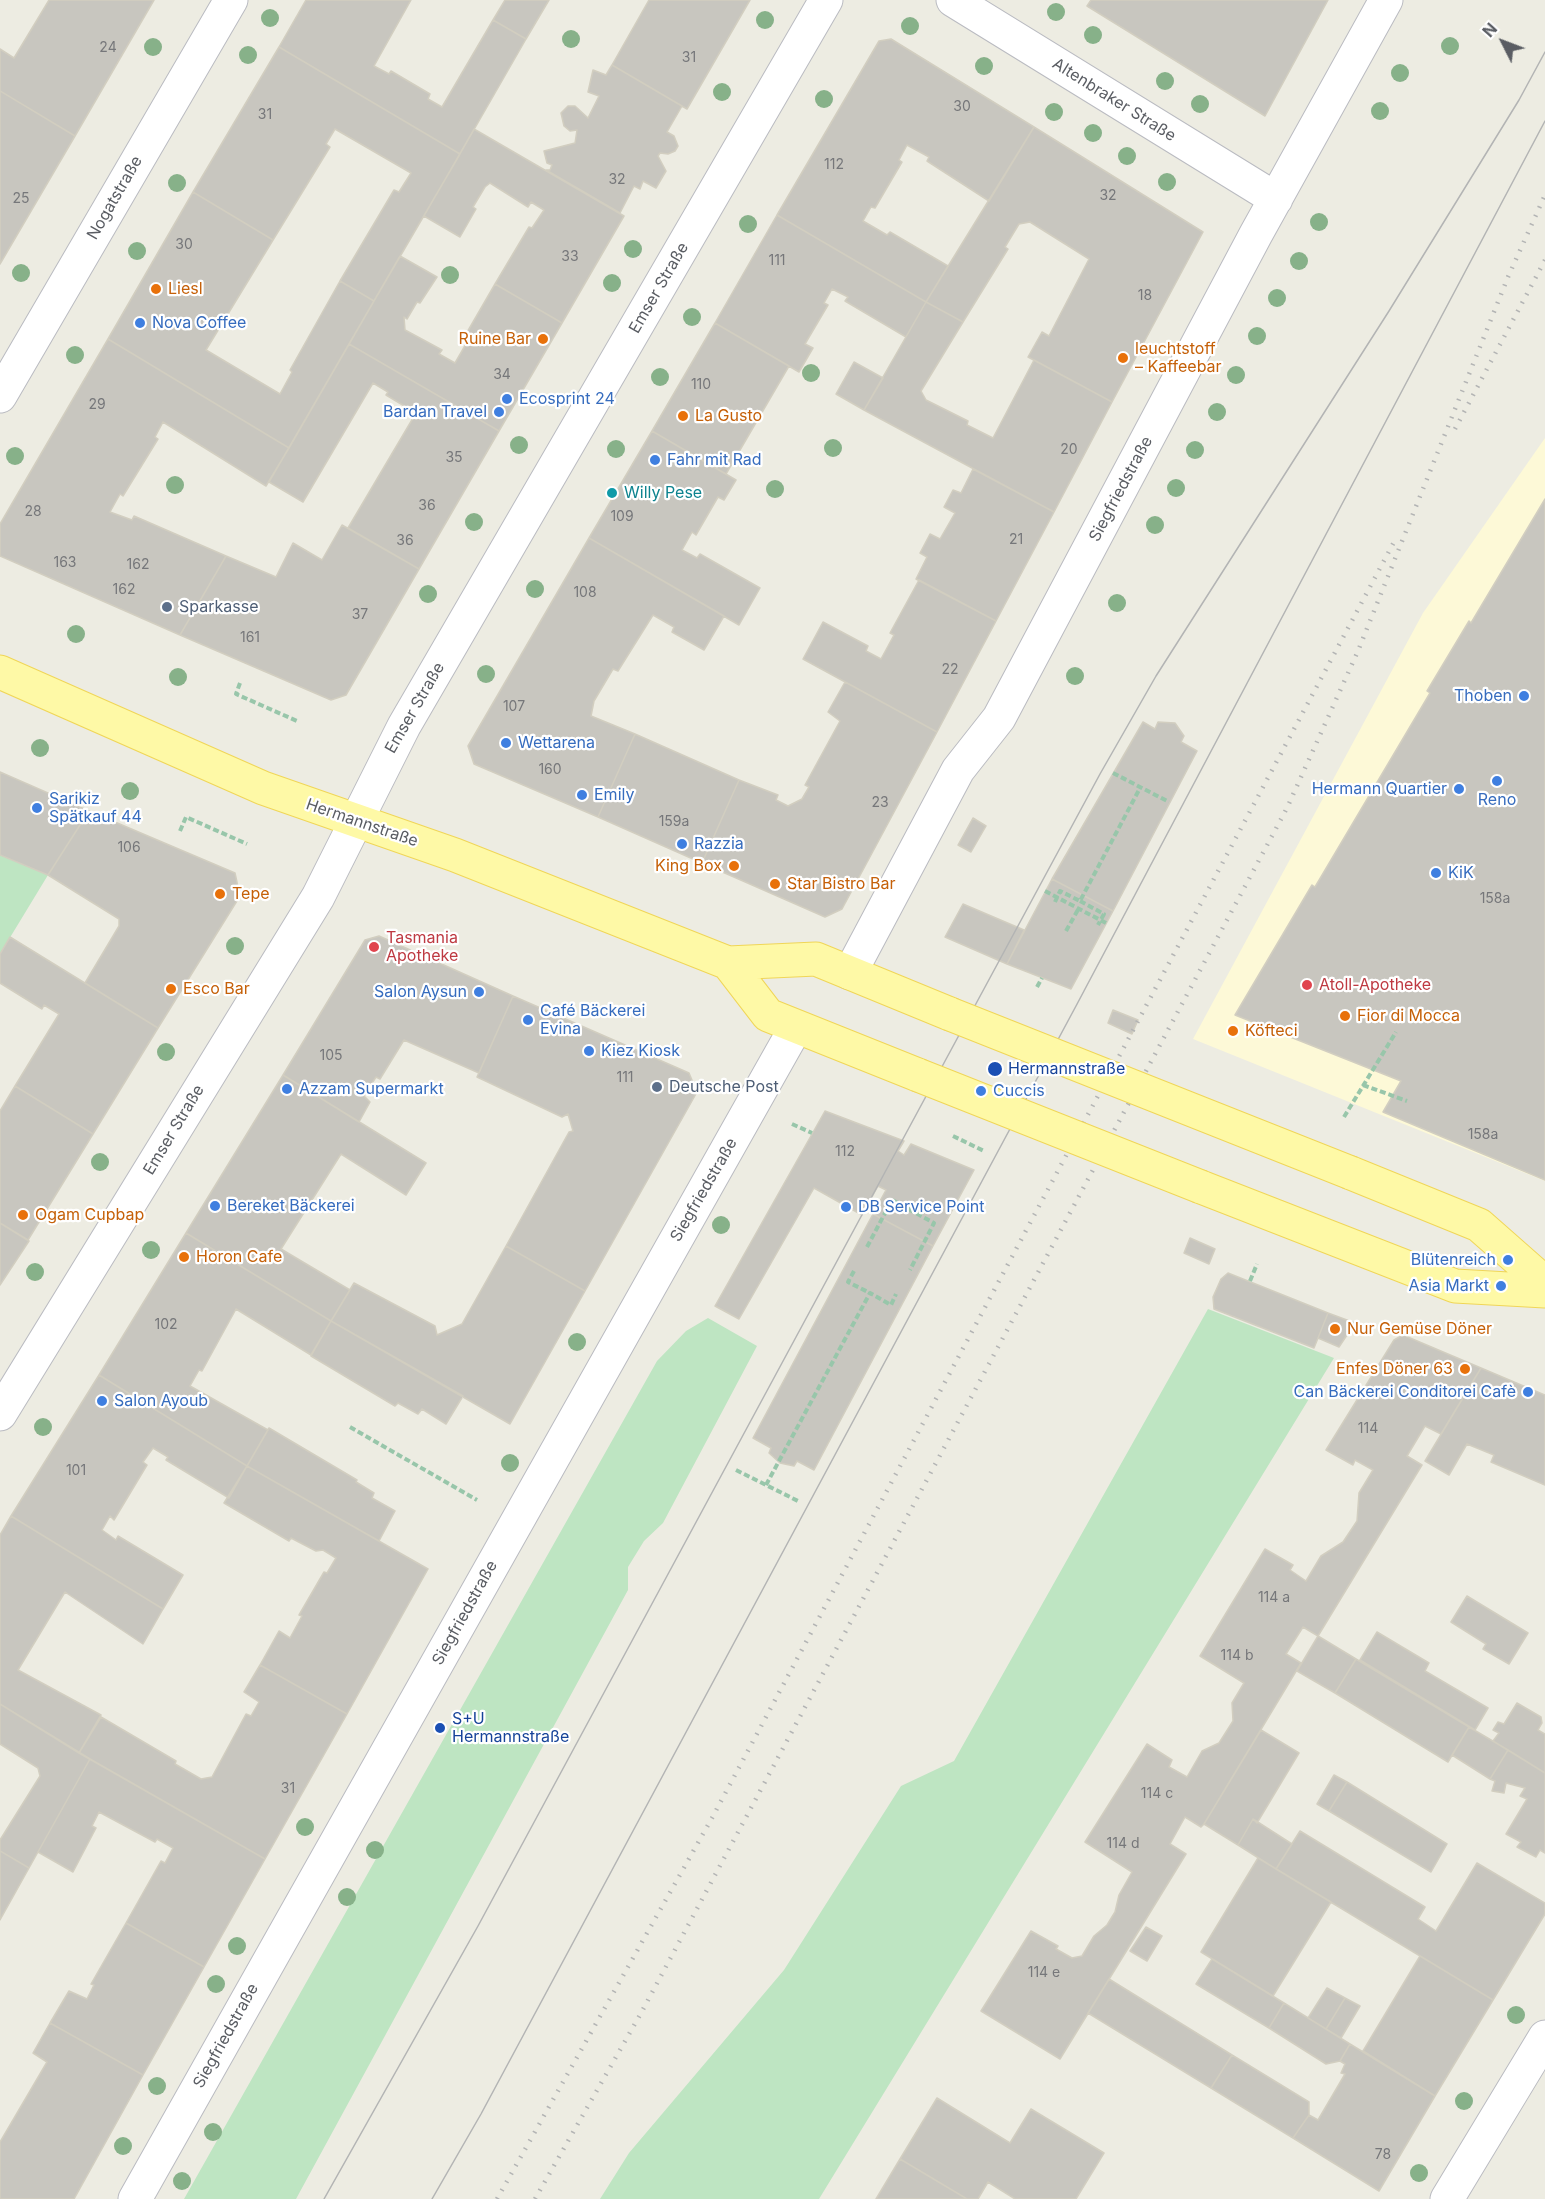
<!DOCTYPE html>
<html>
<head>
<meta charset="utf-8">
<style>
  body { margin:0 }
  #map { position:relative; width:1545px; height:2199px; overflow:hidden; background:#edece2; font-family:Inter,sans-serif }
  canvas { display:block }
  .north { position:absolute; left:1473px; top:12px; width:60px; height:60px; -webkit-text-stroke:4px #fff; paint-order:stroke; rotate:312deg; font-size:16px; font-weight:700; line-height:24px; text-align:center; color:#5a5d63 }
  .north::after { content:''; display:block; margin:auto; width:21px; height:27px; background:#5a5d63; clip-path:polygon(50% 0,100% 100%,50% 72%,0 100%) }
</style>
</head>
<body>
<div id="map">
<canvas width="1545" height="2199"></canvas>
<div class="north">N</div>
</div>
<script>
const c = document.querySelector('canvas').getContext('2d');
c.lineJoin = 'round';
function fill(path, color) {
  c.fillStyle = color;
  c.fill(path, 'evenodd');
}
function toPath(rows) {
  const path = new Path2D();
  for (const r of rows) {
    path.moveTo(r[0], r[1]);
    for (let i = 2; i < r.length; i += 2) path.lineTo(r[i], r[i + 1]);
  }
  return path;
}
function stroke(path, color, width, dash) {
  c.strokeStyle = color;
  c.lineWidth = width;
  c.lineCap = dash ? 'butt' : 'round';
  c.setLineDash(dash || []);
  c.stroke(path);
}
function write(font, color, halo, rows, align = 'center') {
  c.font = font + ' Inter,sans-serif';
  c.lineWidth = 4.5;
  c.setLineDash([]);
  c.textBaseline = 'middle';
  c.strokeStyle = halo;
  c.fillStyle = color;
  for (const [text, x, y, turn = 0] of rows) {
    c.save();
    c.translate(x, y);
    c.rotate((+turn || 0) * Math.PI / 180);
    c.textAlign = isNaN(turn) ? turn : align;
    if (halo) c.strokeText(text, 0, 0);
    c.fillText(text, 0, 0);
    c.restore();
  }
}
fill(toPath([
  [1545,438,1545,1181,1193,1039,1423,613]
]), '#fdf9d7');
fill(toPath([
  [0,855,48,875,0,954],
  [1208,1309,1334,1358,819,2199,600,2199,629,2153,784,1970,901,1786,954,1761],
  [708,1318,757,1346,663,1523,644,1541,628,1567,628,1590,296,2199,184,2199,657,1361,686,1331]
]), '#bee5c2');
const building = toPath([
  [49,0,154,0,75,136,0,91,0,49,14,58,49,0],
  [306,0,411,0,374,66,389,74,391,71,430,94,428,99,442,107,493,20,526,39,460,154,279,47,306,0],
  [505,0,549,0,526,39,493,20,505,0],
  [649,0,750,0,687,109,612,65,649,0],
  [1091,0,1328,0,1265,116,1087,6,1091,0],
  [891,39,1034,127,989,201,927,161,929,157,907,145,899,160,902,162,875,208,871,207,863,221,887,235,890,232,948,266,926,302,777,215,879,41,891,39],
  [279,47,460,154,374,301,340,281,394,190,399,192,411,173,335,129,326,144,330,147,273,240,193,192,279,47],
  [612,65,682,106,667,132,674,136,678,146,675,151,668,154,660,153,658,156,666,171,656,188,643,181,640,189,634,186,620,213,546,170,550,170,552,165,547,163,544,151,575,143,577,130,570,131,564,126,561,113,568,106,575,106,588,118,599,96,588,92,593,70,606,75,612,65],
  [0,91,75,136,0,264,0,91],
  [1034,127,1203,232,1112,402,1028,357,1042,332,1049,336,1089,259,1030,222,1019,224,1005,247,1008,249,963,322,926,302,1034,127],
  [474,129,624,216,562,323,495,284,529,227,532,228,544,210,531,202,528,207,490,183,485,187,473,207,476,209,460,237,424,216,474,129],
  [193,192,273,240,206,350,280,394,292,372,290,370,340,281,374,301,289,448,108,339,193,192],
  [777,215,926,302,906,337,845,301,848,297,832,289,824,303,828,305,805,344,813,348,799,372,715,323,777,215],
  [400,256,437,277,420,303,417,302,407,319,404,317,405,330,442,350,439,354,455,363,466,344,462,341,495,284,562,323,499,431,349,344,400,256],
  [926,302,963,322,921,391,926,400,968,421,967,425,993,438,1034,360,1112,402,1054,512,864,410,926,302],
  [715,323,789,366,726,474,652,431,715,323],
  [108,339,289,448,266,486,163,422,155,437,158,439,123,496,120,494,110,512,132,520,134,516,226,556,180,635,0,556,0,524,108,339],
  [349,344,499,431,419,569,348,528,416,413,386,395,388,392,373,383,303,502,269,482,349,344],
  [854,362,883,378,864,410,836,394,854,362],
  [652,431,736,480,724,500,718,497,696,535,692,532,682,550,697,558,700,554,760,588,739,625,589,538,652,431],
  [973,469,1054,512,996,621,916,579,927,557,920,553,930,534,940,539,955,513,944,507,953,490,961,493,973,469],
  [1545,499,1545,1180,1383,1112,1401,1081,1235,1015,1312,885,1315,887,1430,693,1427,691,1469,621,1471,623,1545,499],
  [342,525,419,569,346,695,331,700,180,635,226,556,276,577,293,543,322,560,342,525],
  [589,538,724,616,704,650,672,632,674,627,653,615,618,671,613,669,594,701,591,716,635,734,598,817,474,764,468,746,589,538],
  [919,580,996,621,937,732,803,659,823,622,868,646,866,651,881,659,894,635,890,633,919,580],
  [845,682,937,732,842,909,825,917,702,863,739,780,778,795,776,800,788,806,802,799,809,787,805,785,840,721,828,712,845,682],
  [1143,722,1155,729,1158,722,1175,723,1184,736,1181,742,1197,751,1113,911,1052,879,1143,722],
  [635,734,739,780,702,863,598,817,635,734],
  [0,772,89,811,48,875,0,855,0,772],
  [89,811,235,873,240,896,158,1028,85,983,119,926,119,919,48,875,89,811],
  [973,818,986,826,971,852,958,845,973,818],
  [1052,879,1113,911,1071,989,1007,964,1052,879],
  [963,904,1024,930,1007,964,945,937,963,904],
  [379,936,513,996,479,1073,404,1040,380,1079,376,1077,364,1096,370,1102,359,1122,283,1075,365,940,379,936],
  [10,937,158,1028,93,1134,15,1086,59,1014,44,1005,42,1009,0,983,0,954,10,937],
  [513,996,689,1073,697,1092,585,1291,506,1246,569,1132,573,1131,568,1114,562,1117,477,1077,513,996],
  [1113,1010,1138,1020,1132,1034,1108,1023,1113,1010],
  [283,1075,426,1163,406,1195,341,1154,281,1249,350,1290,331,1321,186,1233,283,1075],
  [15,1086,93,1134,28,1240,0,1223,0,1111,15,1086],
  [825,1111,904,1141,898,1151,904,1155,911,1144,974,1170,933,1246,873,1214,886,1190,878,1186,862,1215,814,1188,739,1319,715,1306,825,1111],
  [873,1214,933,1246,814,1470,797,1461,794,1466,780,1463,769,1453,771,1448,753,1438,873,1214],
  [0,1223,29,1241,0,1285,0,1223],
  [186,1233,331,1321,311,1355,236,1309,202,1371,199,1370,190,1386,268,1430,247,1466,99,1375,186,1233],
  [1190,1238,1215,1249,1209,1264,1184,1253,1190,1238],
  [506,1246,585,1291,510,1424,331,1321,354,1283,435,1326,437,1335,462,1324,506,1246],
  [1228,1273,1328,1313,1314,1348,1214,1309,1213,1297,1221,1279,1228,1273],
  [1328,1313,1355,1323,1339,1347,1318,1338,1328,1313],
  [331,1321,463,1396,446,1424,422,1409,418,1414,398,1403,395,1406,311,1356,331,1321],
  [1403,1335,1481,1368,1441,1434,1425,1426,1407,1456,1422,1465,1318,1636,1303,1627,1286,1654,1301,1663,1204,1824,1201,1827,1185,1817,1170,1844,1186,1854,1060,2059,981,2011,1031,1931,1058,1946,1056,1949,1072,1958,1082,1956,1094,1936,1107,1925,1115,1912,1119,1895,1132,1872,1085,1842,1147,1744,1172,1760,1169,1767,1187,1777,1202,1751,1219,1743,1233,1721,1232,1703,1244,1683,1200,1656,1265,1549,1293,1565,1290,1570,1306,1581,1321,1556,1343,1542,1357,1521,1359,1493,1373,1470,1355,1460,1353,1465,1326,1450,1394,1340,1403,1335],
  [1481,1368,1545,1395,1545,1485,1491,1462,1494,1455,1467,1444,1449,1475,1425,1461,1481,1368],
  [99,1375,247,1466,229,1498,166,1460,168,1457,153,1448,143,1462,147,1465,114,1520,110,1516,102,1530,116,1540,118,1536,183,1575,163,1609,11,1516,99,1375],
  [269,1428,357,1480,356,1482,374,1493,372,1498,395,1511,379,1541,247,1466,269,1428],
  [247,1466,428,1569,347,1714,260,1665,279,1631,290,1638,302,1616,299,1615,324,1572,327,1573,336,1558,323,1550,316,1551,291,1538,289,1541,224,1503,247,1466],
  [11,1516,163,1609,143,1644,65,1592,18,1670,101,1715,79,1753,0,1704,0,1535,11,1516],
  [1467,1596,1528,1633,1509,1664,1483,1649,1486,1644,1451,1622,1467,1596],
  [1377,1632,1429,1663,1425,1671,1488,1708,1475,1730,1360,1660,1377,1632],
  [1318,1636,1356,1659,1335,1693,1297,1671,1318,1636],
  [1356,1659,1469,1727,1448,1762,1335,1693,1356,1659],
  [260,1665,347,1714,265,1859,79,1753,101,1717,176,1761,175,1764,201,1779,212,1777,246,1714,251,1716,259,1702,244,1692,260,1665],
  [1517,1703,1541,1717,1542,1723,1538,1730,1545,1734,1545,1773,1493,1741,1499,1733,1493,1730,1498,1722,1504,1724,1517,1703],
  [0,1704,90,1759,29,1868,0,1851,0,1840,40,1776,38,1768,0,1744,0,1704],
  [1469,1727,1508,1750,1490,1779,1452,1755,1469,1727],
  [1261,1730,1299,1753,1257,1823,1253,1819,1238,1845,1204,1824,1261,1730],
  [1508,1750,1545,1773,1545,1853,1540,1850,1536,1857,1517,1847,1521,1842,1506,1834,1527,1799,1520,1796,1525,1788,1506,1783,1504,1793,1492,1791,1495,1781,1490,1779,1508,1750],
  [90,1759,265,1859,204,1967,126,1923,161,1861,165,1863,173,1848,157,1839,155,1842,99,1812,92,1826,96,1828,73,1872,38,1852,90,1759],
  [1334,1775,1347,1782,1329,1811,1317,1804,1334,1775],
  [1347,1782,1447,1844,1431,1872,1329,1811,1347,1782],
  [1253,1819,1292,1844,1276,1869,1238,1845,1253,1819],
  [1300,1831,1425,1907,1418,1919,1436,1931,1477,1863,1545,1903,1545,1914,1493,2000,1276,1869,1300,1831],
  [0,1851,29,1868,0,1920,0,1851],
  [1258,1858,1331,1902,1273,1996,1201,1952,1258,1858],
  [126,1923,204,1967,143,2075,50,2023,69,1991,87,1999,94,1985,91,1984,126,1923],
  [1146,1927,1162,1936,1147,1961,1130,1951,1146,1927],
  [1420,1956,1493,2000,1435,2096,1363,2051,1420,1956],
  [1212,1959,1284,2003,1269,2028,1196,1984,1212,1959],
  [1109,1979,1232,2055,1211,2088,1088,2013,1109,1979],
  [1327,1988,1345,1998,1326,2029,1308,2018,1327,1988],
  [1345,1998,1360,2006,1341,2038,1326,2029,1345,1998],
  [1284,2003,1350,2044,1340,2061,1326,2064,1269,2028,1284,2003],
  [50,2023,143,2075,74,2199,0,2199,0,2142,47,2062,33,2053,50,2023],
  [1350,2044,1435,2096,1379,2191,1293,2138,1309,2115,1318,2120,1345,2074,1341,2073,1345,2064,1340,2061,1350,2044],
  [1232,2055,1309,2102,1309,2115,1293,2138,1211,2088,1232,2055],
  [937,2098,1010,2143,1031,2109,1104,2153,1076,2199,1015,2199,988,2182,978,2199,967,2199,900,2159,937,2098],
  [900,2159,967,2199,876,2199,900,2159]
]);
fill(building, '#c8c6bf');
stroke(building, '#d2cec0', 1.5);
const minor = toPath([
  [953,0,1276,199],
  [0,396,231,0],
  [850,973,958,770,999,718,1256,234,1386,0],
  [0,1414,318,897,404,726,826,0],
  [135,2199,796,1027],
  [1447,2199,1545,2037]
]);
const major = toPath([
  [0,672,263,788,455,855,728,963,816,959,950,1014],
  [728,963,768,1015,918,1075],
  [1351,1173,1479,1225,1545,1283],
  [1201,1187,1455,1286,1545,1291]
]);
stroke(minor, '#babbc1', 35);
stroke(major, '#f0d658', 35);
stroke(toPath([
  [240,683,236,694,297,721],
  [1113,773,1169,802],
  [180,831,186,817,247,844],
  [1045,891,1106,923],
  [1080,901,1104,914,1098,925],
  [1055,902,1060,891,1080,901,1140,788],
  [1066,931,1079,908],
  [1037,987,1042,978],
  [1363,1085,1407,1101],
  [1344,1117,1396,1032],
  [792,1124,812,1133],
  [953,1136,984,1151],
  [867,1247,892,1200,934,1223,910,1270],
  [854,1271,848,1282,870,1293],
  [1250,1281,1257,1264],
  [350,1427,477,1500],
  [736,1470,798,1501],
  [766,1485,870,1293,891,1305,896,1294]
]), '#98c6aa', 4, [6, 3]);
stroke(minor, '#fff', 33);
stroke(major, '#fef9a6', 33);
stroke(toPath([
  [324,2199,478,1926,1100,774,1156,676,1389,311,1519,100,1545,52],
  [432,2199,481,2114,1076,1006,1545,121]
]), '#b3b4b4', 1.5);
stroke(toPath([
  [1455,429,1545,260],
  [497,2199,712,1818,1394,542],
  [535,2199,640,2015,1287,808,1358,651,1508,277,1545,195]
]), '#b3b4b4', 4.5, [1.5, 8]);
const majorBridge = toPath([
  [950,1014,1351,1173],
  [918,1075,1201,1187]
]);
stroke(majorBridge, '#f0d658', 35, []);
stroke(majorBridge, '#fef9a6', 33);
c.fillStyle = '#87b189';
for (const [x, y] of [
  [1056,12],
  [270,18],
  [765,20],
  [910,26],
  [1093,35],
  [571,39],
  [1450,46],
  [153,47],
  [248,55],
  [984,66],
  [1400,73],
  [1165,81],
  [722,92],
  [824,99],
  [1200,104],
  [1380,111],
  [1054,112],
  [1093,133],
  [1127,156],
  [1167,182],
  [177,183],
  [1319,222],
  [748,224],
  [633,249],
  [137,251],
  [1299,261],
  [21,273],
  [450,275],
  [612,283],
  [1277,298],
  [692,317],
  [1257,336],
  [75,355],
  [811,373],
  [1236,375],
  [660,377],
  [1217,412],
  [519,445],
  [833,448],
  [616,449],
  [1195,450],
  [15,456],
  [175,485],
  [1176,488],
  [775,489],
  [474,522],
  [1155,525],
  [535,589],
  [428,594],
  [1117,603],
  [76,634],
  [486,674],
  [1075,676],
  [178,677],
  [40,748],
  [130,791],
  [235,946],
  [166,1052],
  [100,1162],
  [721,1225],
  [151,1250],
  [35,1272],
  [577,1342],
  [43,1427],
  [510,1463],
  [305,1827],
  [375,1850],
  [347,1897],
  [237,1946],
  [216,1984],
  [1516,2015],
  [157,2086],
  [1464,2101],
  [213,2132],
  [123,2146],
  [1419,2173],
  [182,2181]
]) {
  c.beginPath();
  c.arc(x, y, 9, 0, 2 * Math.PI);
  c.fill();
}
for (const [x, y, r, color] of [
  [156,289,6,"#e8710a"],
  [140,323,6,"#3f7fe0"],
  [543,339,6,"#e8710a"],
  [1123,358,6,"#e8710a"],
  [507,399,6,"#3f7fe0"],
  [499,412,6,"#3f7fe0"],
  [683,416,6,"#e8710a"],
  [655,460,6,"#3f7fe0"],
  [612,493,6,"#0f9aa8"],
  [167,607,6,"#5c6f8a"],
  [1524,696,6,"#3f7fe0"],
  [506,743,6,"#3f7fe0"],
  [1497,781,6,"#3f7fe0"],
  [1459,789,6,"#3f7fe0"],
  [582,795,6,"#3f7fe0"],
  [37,808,6,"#3f7fe0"],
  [682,844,6,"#3f7fe0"],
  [734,866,6,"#e8710a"],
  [1436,873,6,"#3f7fe0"],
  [775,884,6,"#e8710a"],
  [220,894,6,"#e8710a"],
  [374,947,6,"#e0444e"],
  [1307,985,6,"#e0444e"],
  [171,989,6,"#e8710a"],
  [479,992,6,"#3f7fe0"],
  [1345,1016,6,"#e8710a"],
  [528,1020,6,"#3f7fe0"],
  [1233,1031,6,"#e8710a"],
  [589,1051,6,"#3f7fe0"],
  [995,1069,8,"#1a4fb4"],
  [657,1087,6,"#5c6f8a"],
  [287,1089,6,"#3f7fe0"],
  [981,1091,6,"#3f7fe0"],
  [215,1206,6,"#3f7fe0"],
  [846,1207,6,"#3f7fe0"],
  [23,1215,6,"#e8710a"],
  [184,1257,6,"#e8710a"],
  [1508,1260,6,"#3f7fe0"],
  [1501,1286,6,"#3f7fe0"],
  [1335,1329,6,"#e8710a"],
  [1465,1369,6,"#e8710a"],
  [1528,1392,6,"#3f7fe0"],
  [102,1401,6,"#3f7fe0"],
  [440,1728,6,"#1a4fb4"]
]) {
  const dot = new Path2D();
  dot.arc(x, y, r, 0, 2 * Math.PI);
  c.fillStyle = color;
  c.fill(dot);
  stroke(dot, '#fff', 2);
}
write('14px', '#76777a', null, [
  ["24",108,48],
  ["31",689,58],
  ["30",962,107],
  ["31",265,115],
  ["112",834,165],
  ["32",617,180],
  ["32",1108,196],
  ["25",21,199],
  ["30",184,245],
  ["33",570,257],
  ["111",777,261],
  ["18",1145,296],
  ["34",502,375],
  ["110",701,385],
  ["29",97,405],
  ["20",1069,450],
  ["35",454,458],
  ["36",427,506],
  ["28",33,512],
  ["109",622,517],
  ["21",1016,540],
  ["36",405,541],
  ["163",65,563],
  ["162",138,565],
  ["162",124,590],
  ["108",585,593],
  ["37",360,615],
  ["161",250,638],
  ["22",950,670],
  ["107",514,707],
  ["160",550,770],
  ["23",880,803],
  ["159a",674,822],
  ["106",129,848],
  ["158a",1495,899],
  ["105",331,1056],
  ["111",625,1078],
  ["158a",1483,1135],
  ["112",845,1152],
  ["102",166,1325],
  ["114",1368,1429],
  ["101",76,1471],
  ["114 a",1274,1598],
  ["114 b",1237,1656],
  ["31",288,1789],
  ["114 c",1157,1794],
  ["114 d",1123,1844],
  ["114 e",1044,1973],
  ["78",1383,2155]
]);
write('16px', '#5a5d63', '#fff', [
  ["Altenbraker Straße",1114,100,32],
  ["Nogatstraße",115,198,-60],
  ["Emser Straße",659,288,-60],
  ["Siegfriedstraße",1121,489,-62],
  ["Emser Straße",415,708,-60],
  ["Hermannstraße",362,823,19],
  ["Emser Straße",174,1130,-59],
  ["Siegfriedstraße",704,1190,-60],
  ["Siegfriedstraße",465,1613,-61],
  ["Siegfriedstraße",226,2036,-61]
]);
write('16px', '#c56008', '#fff', [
  ["Liesl",168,289],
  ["Ruine Bar",531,339,"right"],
  ["leuchtstoff",1135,349],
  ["– Kaffeebar",1135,367],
  ["La Gusto",695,416],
  ["King Box",722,866,"right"],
  ["Star Bistro Bar",787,884],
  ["Tepe",232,894],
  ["Esco Bar",183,989],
  ["Fior di Mocca",1357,1016],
  ["Köfteci",1245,1031],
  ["Ogam Cupbap",35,1215],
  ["Horon Cafe",196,1257],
  ["Nur Gemüse Döner",1347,1329],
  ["Enfes Döner 63",1453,1369,"right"]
], 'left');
write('16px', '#366cbe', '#fff', [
  ["Nova Coffee",152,323],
  ["Ecosprint 24",519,399],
  ["Bardan Travel",487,412,"right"],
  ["Fahr mit Rad",667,460],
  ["Thoben",1512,696,"right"],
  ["Wettarena",518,743],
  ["Hermann Quartier",1447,789,"right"],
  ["Emily",594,795],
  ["Sarikiz",49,799],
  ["Spätkauf 44",49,817],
  ["Reno",1497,800,"center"],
  ["Razzia",694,844],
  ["KiK",1448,873],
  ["Salon Aysun",467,992,"right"],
  ["Café Bäckerei",540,1011],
  ["Evina",540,1029],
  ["Kiez Kiosk",601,1051],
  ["Azzam Supermarkt",299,1089],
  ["Cuccis",993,1091],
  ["Bereket Bäckerei",227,1206],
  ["DB Service Point",858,1207],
  ["Blütenreich",1496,1260,"right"],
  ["Asia Markt",1489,1286,"right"],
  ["Can Bäckerei Conditorei Cafè",1516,1392,"right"],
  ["Salon Ayoub",114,1401]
], 'left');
write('16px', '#0d838f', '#fff', [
  ["Willy Pese",624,493]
], 'left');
write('16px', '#4e5e75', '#fff', [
  ["Sparkasse",179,607],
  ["Deutsche Post",669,1087]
], 'left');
write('16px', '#be3a42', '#fff', [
  ["Tasmania",386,938],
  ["Apotheke",386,956],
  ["Atoll-Apotheke",1319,985]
], 'left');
write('16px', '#164399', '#fff', [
  ["Hermannstraße",1008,1069],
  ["S+U",452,1719],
  ["Hermannstraße",452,1737]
], 'left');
</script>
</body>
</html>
